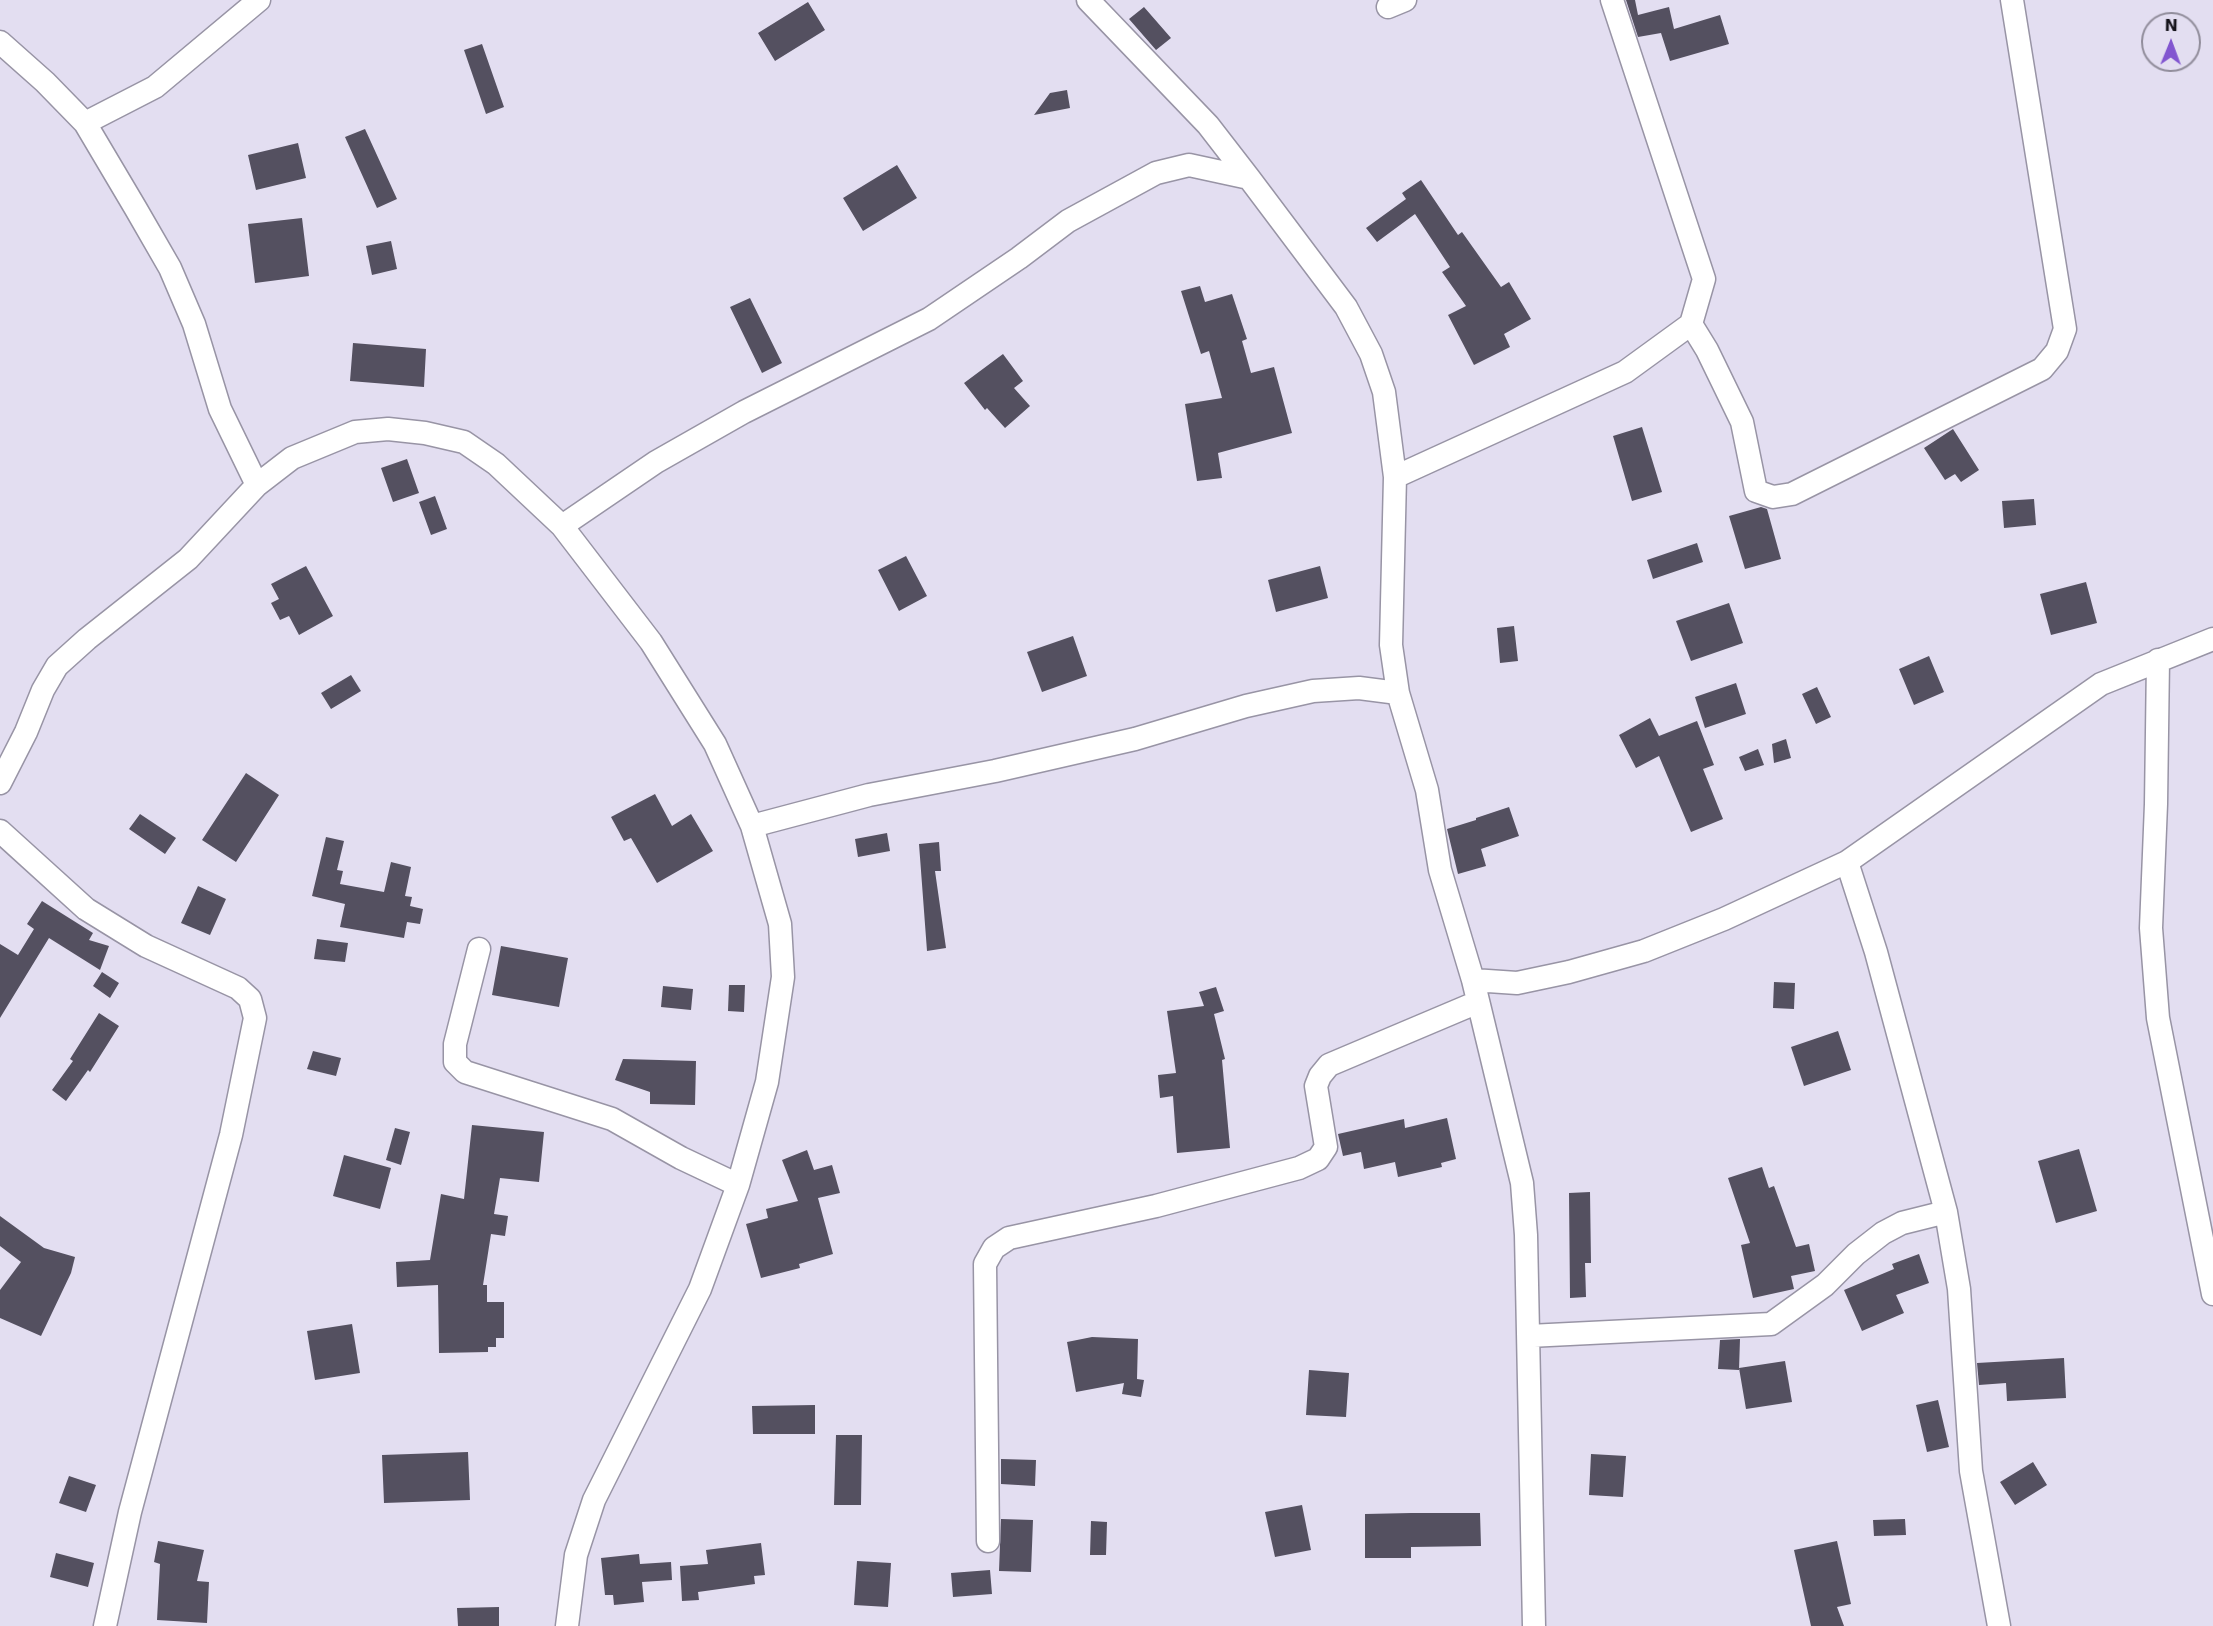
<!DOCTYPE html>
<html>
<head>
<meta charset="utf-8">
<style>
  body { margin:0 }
  #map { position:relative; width:2213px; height:1626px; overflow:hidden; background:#e3def1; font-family:"DejaVu Sans",sans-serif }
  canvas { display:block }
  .north { position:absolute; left:2141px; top:12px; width:60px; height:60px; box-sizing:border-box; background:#e3def1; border:2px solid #918d9b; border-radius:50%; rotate:1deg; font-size:16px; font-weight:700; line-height:24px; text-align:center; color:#15131a }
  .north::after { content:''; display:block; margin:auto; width:21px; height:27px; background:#8256d0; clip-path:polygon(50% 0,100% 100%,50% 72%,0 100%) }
</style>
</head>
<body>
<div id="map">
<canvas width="2213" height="1626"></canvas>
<div class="north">N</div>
</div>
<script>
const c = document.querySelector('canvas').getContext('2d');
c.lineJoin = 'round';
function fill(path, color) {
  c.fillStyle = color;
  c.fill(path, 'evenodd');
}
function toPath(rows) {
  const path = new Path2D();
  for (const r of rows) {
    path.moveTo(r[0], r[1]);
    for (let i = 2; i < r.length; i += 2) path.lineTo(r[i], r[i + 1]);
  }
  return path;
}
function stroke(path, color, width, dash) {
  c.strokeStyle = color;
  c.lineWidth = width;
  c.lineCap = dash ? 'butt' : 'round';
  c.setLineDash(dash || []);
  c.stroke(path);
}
fill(toPath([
  [1626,0,1635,0,1638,15,1669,7,1674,29,1720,15,1729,44,1670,61,1661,33,1638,37],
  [808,2,825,30,775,61,758,33],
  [1144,7,1171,38,1156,50,1129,19],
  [482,44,504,107,486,114,464,50],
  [1067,90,1070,108,1034,115,1050,93],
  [365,129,397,199,377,208,345,137],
  [298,143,306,178,256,190,248,155],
  [897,165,917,198,863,231,843,198],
  [1421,180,1458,235,1462,232,1501,287,1509,282,1531,319,1504,334,1510,347,1474,365,1448,315,1466,306,1442,272,1450,267,1415,214,1377,242,1366,228,1406,199,1402,193],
  [302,218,309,276,255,283,248,224],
  [391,241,397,269,372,275,366,246],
  [1200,286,1205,302,1232,294,1247,339,1242,341,1251,373,1274,367,1292,433,1218,453,1222,478,1197,481,1185,404,1222,398,1209,351,1201,354,1181,291],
  [750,298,782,363,762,373,730,307],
  [353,343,426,349,424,387,350,381],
  [1003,354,1023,381,1014,388,1030,406,1005,428,987,408,985,410,964,383],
  [1642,427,1662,492,1632,501,1613,436],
  [1953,429,1979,470,1961,482,1955,474,1945,480,1924,448],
  [407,459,419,493,393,502,381,468],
  [435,496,447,529,431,535,419,502],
  [2034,499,2036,525,2004,528,2002,501],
  [1761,507,1767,509,1781,559,1745,569,1729,516],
  [1697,543,1703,562,1653,579,1647,560],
  [906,556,927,596,899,611,878,570],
  [306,566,333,616,299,635,289,616,280,620,271,603,279,599,271,584],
  [1320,566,1328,598,1276,612,1268,580],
  [2086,582,2097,623,2051,635,2040,594],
  [1729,603,1743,643,1691,661,1676,621],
  [1514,626,1518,661,1500,663,1497,628],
  [1073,636,1087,676,1042,692,1027,652],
  [1929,656,1944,692,1914,705,1899,669],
  [351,675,361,691,331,709,321,693],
  [1736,683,1746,714,1705,728,1695,697],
  [1817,687,1831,717,1816,724,1802,694],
  [1650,718,1659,736,1697,721,1714,765,1703,769,1723,819,1691,832,1659,756,1636,768,1619,735],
  [1786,739,1791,758,1774,763,1772,744],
  [1758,749,1764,765,1745,771,1739,757],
  [246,773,279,795,236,862,202,840],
  [655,794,672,826,691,814,713,851,657,883,631,838,624,841,611,817],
  [1509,807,1519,836,1481,849,1486,866,1458,874,1447,829,1476,820,1476,818],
  [140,814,176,838,165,854,129,829],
  [887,833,890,851,858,857,855,839],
  [326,837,344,841,337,870,343,871,340,884,384,892,391,862,411,867,405,896,412,897,410,906,423,909,420,924,407,922,404,938,340,927,345,904,312,896],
  [939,842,941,871,935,871,946,948,927,951,919,844],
  [198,886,226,899,210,935,181,923],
  [42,901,93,933,89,940,109,946,100,970,49,938,0,1018,0,944,18,955,34,929,27,924],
  [317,939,348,943,345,962,314,959],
  [501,946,568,958,559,1007,492,995],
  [102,972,119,983,110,998,93,986],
  [1774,982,1795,983,1794,1009,1773,1008],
  [729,985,745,985,744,1012,728,1011],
  [663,986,693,989,691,1010,661,1007],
  [1216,987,1224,1011,1214,1014,1225,1059,1222,1060,1230,1148,1177,1153,1173,1096,1160,1098,1158,1075,1176,1073,1167,1011,1204,1006,1199,992],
  [99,1013,119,1026,90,1072,88,1070,66,1101,52,1090,73,1061,70,1059],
  [1838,1031,1851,1070,1804,1086,1791,1047],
  [313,1051,341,1058,336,1076,307,1069],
  [623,1059,696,1061,695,1105,650,1104,650,1092,615,1080],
  [1447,1118,1456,1159,1441,1163,1442,1167,1398,1177,1395,1162,1364,1169,1361,1152,1343,1156,1338,1134,1404,1119,1405,1128],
  [472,1125,544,1132,539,1182,500,1178,494,1214,508,1216,505,1236,491,1234,483,1285,487,1285,487,1302,504,1302,504,1338,496,1338,496,1347,488,1347,488,1352,439,1353,438,1285,397,1287,396,1262,430,1260,441,1194,464,1199],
  [395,1128,410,1132,401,1165,386,1160],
  [2079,1149,2097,1211,2056,1223,2038,1161],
  [807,1150,814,1170,832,1165,840,1193,818,1198,833,1254,799,1264,800,1268,761,1278,746,1224,768,1218,766,1209,798,1201,782,1160],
  [344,1155,391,1168,380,1209,333,1196],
  [1762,1167,1769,1188,1774,1186,1796,1247,1809,1244,1815,1271,1791,1276,1794,1289,1753,1298,1741,1245,1750,1243,1728,1178],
  [1590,1192,1591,1263,1585,1263,1586,1297,1570,1298,1569,1193],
  [0,1216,44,1248,75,1257,71,1273,41,1336,0,1318,0,1290,21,1262,0,1246],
  [1919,1254,1929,1283,1896,1295,1904,1313,1862,1331,1844,1290,1894,1269,1892,1264],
  [352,1324,360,1373,315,1380,307,1331],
  [1092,1337,1138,1339,1137,1379,1144,1380,1141,1397,1122,1394,1124,1383,1076,1392,1067,1342],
  [1740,1339,1739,1370,1718,1369,1720,1340],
  [2064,1358,2066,1398,2007,1401,2006,1383,1979,1385,1977,1363],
  [1785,1361,1792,1402,1746,1409,1739,1368],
  [1309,1370,1349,1373,1346,1417,1306,1415],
  [1938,1400,1949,1447,1927,1452,1916,1405],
  [815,1405,815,1434,753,1434,752,1406],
  [836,1435,862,1435,861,1505,834,1505],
  [468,1452,470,1500,384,1503,382,1455],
  [1591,1454,1626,1456,1623,1497,1589,1495],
  [1001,1459,1036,1460,1035,1486,1001,1484],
  [2033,1462,2047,1485,2015,1505,2000,1482],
  [69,1476,96,1485,86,1512,59,1503],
  [1302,1505,1311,1550,1275,1557,1265,1512],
  [1411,1513,1480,1513,1481,1546,1411,1547,1411,1558,1365,1558,1365,1514],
  [1001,1519,1033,1520,1031,1572,999,1571],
  [1905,1519,1906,1535,1874,1536,1873,1520],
  [1091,1521,1107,1522,1106,1555,1090,1555],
  [158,1541,204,1550,197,1581,209,1582,207,1623,157,1620,160,1564,154,1562],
  [1837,1541,1851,1604,1837,1607,1844,1626,1811,1626,1794,1550],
  [761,1543,765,1575,754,1576,755,1584,698,1592,699,1600,682,1601,680,1566,708,1564,706,1550],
  [56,1553,94,1563,88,1587,50,1577],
  [639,1554,640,1564,671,1562,672,1580,642,1582,644,1602,614,1605,613,1595,605,1595,601,1558],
  [857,1561,891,1563,888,1607,854,1605],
  [990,1570,992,1594,953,1597,951,1573],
  [499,1607,499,1626,458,1626,457,1608]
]), '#545060');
const minor = toPath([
  [1088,0,1208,125,1249,178,1346,307,1371,354,1384,392,1395,477,1391,645,1398,693,1427,790,1440,870,1473,980,1522,1183,1526,1235,1534,1626],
  [1612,0,1704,279,1691,324],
  [1388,7,1405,0],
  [0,42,45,82,85,123,136,209,170,268,194,324,220,409,257,485],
  [85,123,155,87,259,0],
  [1395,477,1625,372,1691,324,1707,350,1742,422,1756,491,1773,497,1792,494,2042,369,2057,351,2065,329,2012,0],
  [562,526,656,462,744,412,929,319,1019,258,1068,221,1156,173,1189,165,1249,178],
  [2158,660,2156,804,2151,928,2158,1018,2213,1294],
  [0,783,26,732,43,690,57,666,87,639,188,559,257,485,292,458,355,432,388,429,425,433,464,442,496,464,562,526,651,642,715,744,752,826,780,924,783,977,767,1082,738,1185,700,1289,594,1500,576,1555,567,1626],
  [752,826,869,795,995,771,1135,739,1246,706,1313,691,1359,688,1398,693],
  [0,831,86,909,146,946,238,988,250,999,255,1018,231,1135,130,1512,105,1626],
  [1847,862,1876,952,1946,1212,1959,1289,1971,1471,1999,1626],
  [479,949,455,1044,455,1062,465,1072,612,1119,681,1158,738,1185],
  [1473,980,1517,983,1569,972,1644,951,1724,919,1847,862,2101,684,2213,639],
  [1529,1336,1771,1324,1825,1285,1856,1254,1883,1233,1902,1223,1946,1212],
  [988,1541,985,1264,994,1248,1009,1238,1156,1206,1299,1168,1318,1159,1326,1147,1316,1086,1320,1076,1329,1065,1478,1002]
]);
stroke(minor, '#9894a5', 25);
stroke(minor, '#fff', 22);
</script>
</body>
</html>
